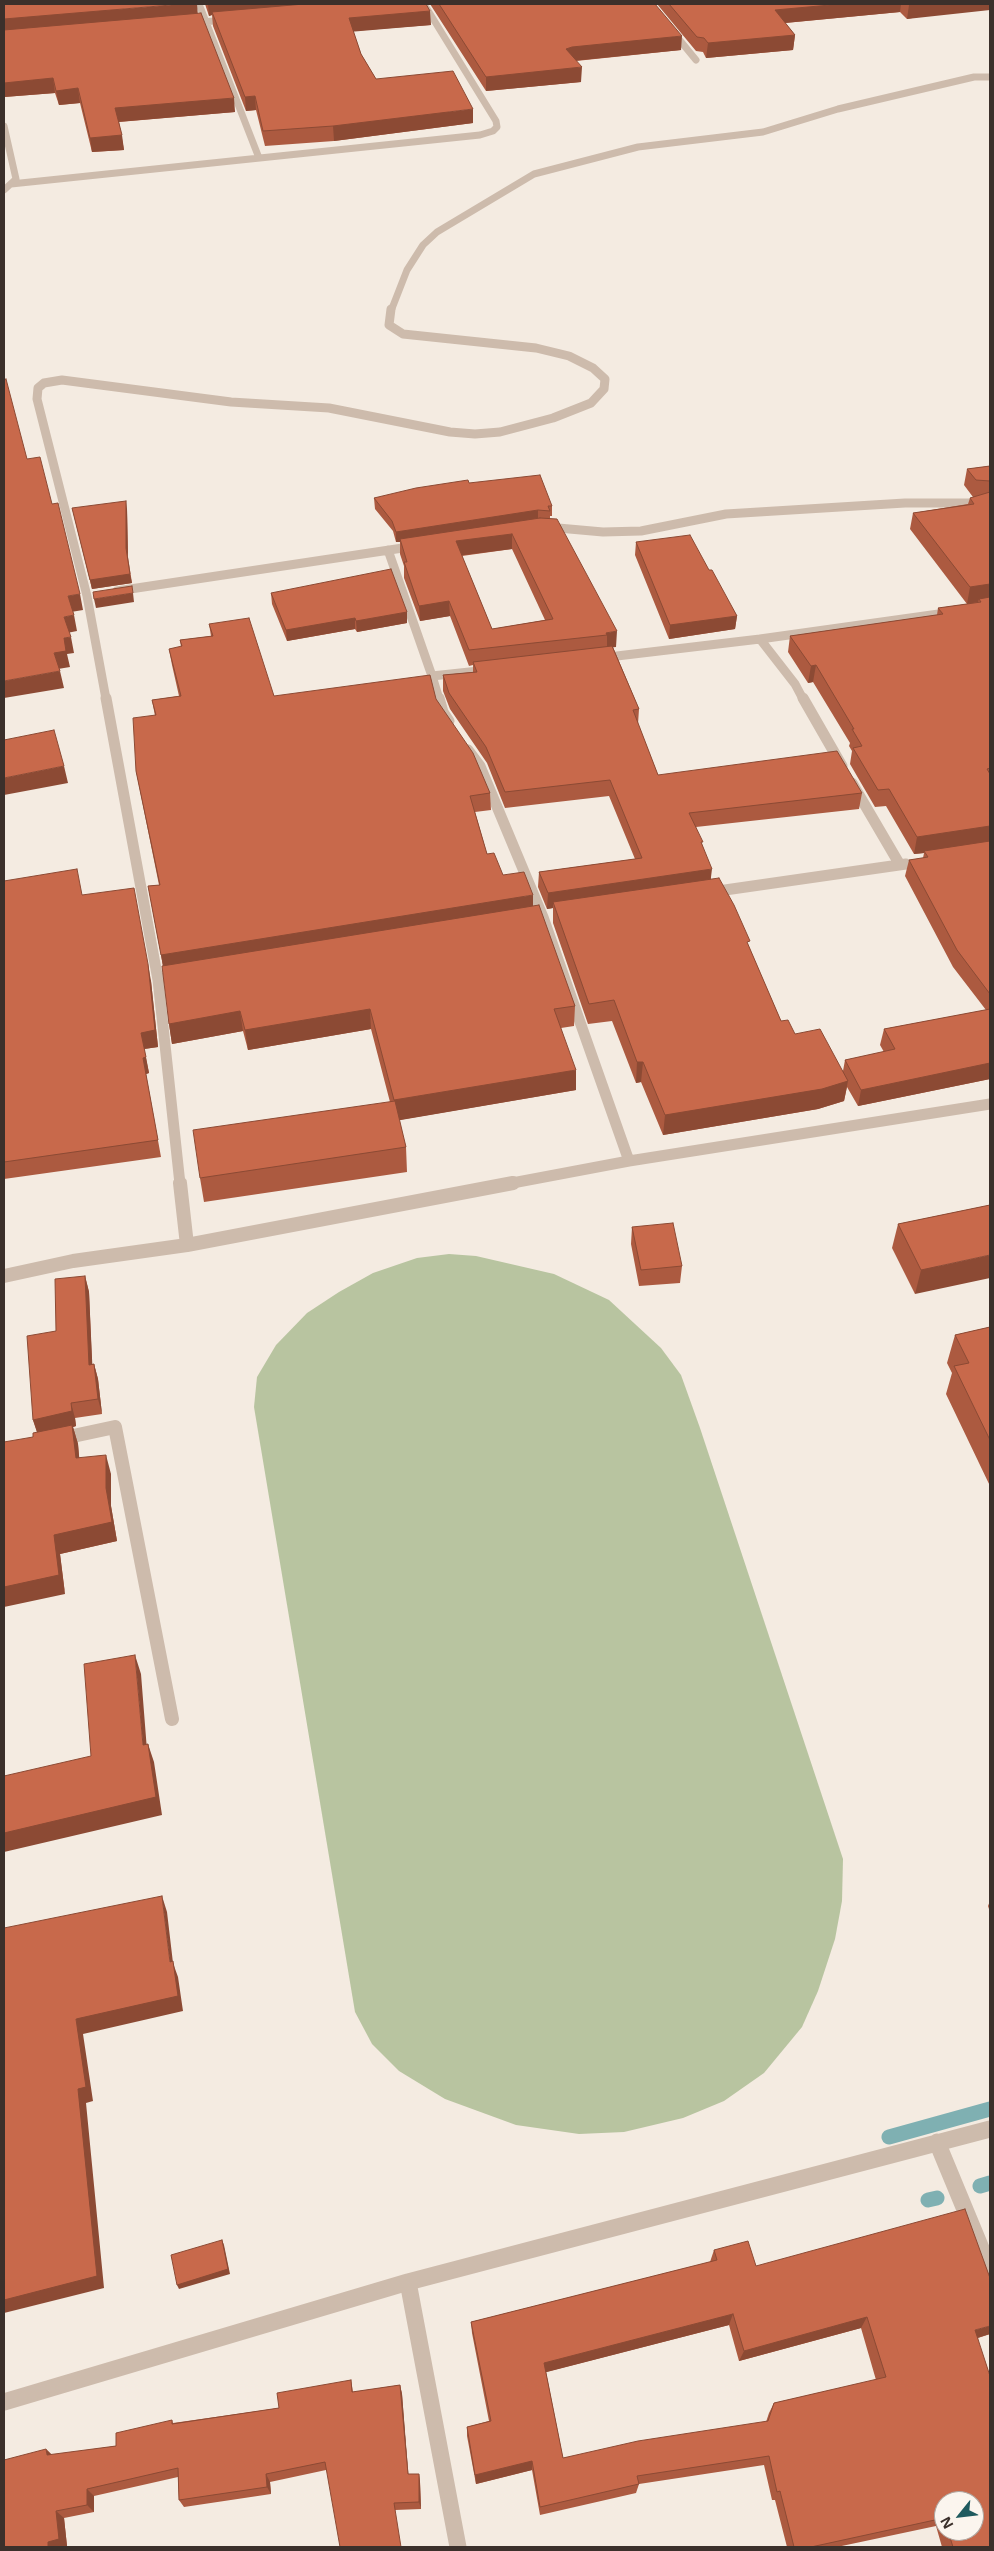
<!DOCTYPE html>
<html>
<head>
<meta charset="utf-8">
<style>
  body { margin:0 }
  #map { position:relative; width:994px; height:2551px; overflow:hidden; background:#f4ebe1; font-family:"Open Sans",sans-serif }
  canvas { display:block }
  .frame { position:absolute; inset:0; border:5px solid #3b302b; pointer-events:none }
  .north { position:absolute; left:934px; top:2491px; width:50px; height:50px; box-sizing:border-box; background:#fbf5ee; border:1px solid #aea6a0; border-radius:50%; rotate:241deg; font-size:14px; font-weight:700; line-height:20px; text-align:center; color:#3b302b }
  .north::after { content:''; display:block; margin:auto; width:18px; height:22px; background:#1f5a5e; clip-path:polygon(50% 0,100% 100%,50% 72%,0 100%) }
</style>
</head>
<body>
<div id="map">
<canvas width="994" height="2551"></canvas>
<div class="frame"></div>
<div class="north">N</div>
</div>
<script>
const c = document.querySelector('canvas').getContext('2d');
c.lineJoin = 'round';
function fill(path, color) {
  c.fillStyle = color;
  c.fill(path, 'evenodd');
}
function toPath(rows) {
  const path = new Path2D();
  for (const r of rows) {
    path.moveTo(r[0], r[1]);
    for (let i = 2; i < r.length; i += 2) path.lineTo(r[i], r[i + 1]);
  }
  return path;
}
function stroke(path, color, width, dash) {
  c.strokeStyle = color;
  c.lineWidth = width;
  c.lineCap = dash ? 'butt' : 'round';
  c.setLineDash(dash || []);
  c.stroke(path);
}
fill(toPath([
  [449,1254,476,1256,554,1274,609,1300,661,1348,681,1375,700,1428,843,1859,842,1901,835,1939,818,1991,802,2027,764,2073,724,2101,683,2118,624,2132,579,2134,516,2125,445,2099,399,2071,372,2044,355,2012,254,1407,257,1377,276,1345,307,1313,339,1292,373,1273,417,1258]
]), '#b8c4a0');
stroke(toPath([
  [889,2137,990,2109],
  [980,2186,990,2183],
  [928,2200,937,2198]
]), '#7fb0b2', 15);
stroke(toPath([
  [199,4,259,158],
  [650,4,696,60],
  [188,23,228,20],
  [4,126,16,179,4,190],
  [11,184,480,135,493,131,497,127,496,121,424,4],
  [391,311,407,270,423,245,437,232,534,174,638,147,763,132,838,109,974,77,990,77]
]), '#cdbbac', 7);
stroke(toPath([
  [547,527,603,532,641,531,726,514,905,503,990,503],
  [388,550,432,676],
  [117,591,416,546],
  [760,639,953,612],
  [600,658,760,639,795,684,803,699],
  [106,699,87,596,37,399,38,388,44,383,62,380,231,402,329,408,450,432,475,434,500,432,553,418,591,403,604,389,605,379,593,368,569,356,536,348,403,334,389,325,391,309],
  [439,699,432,676,488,670]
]), '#cdbbac', 9);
stroke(toPath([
  [106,698,158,980],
  [439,698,443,712,449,721],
  [803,698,842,766],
  [468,750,480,766,543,917,629,1161],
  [852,783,900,865],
  [711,892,906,864],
  [165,978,158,980,180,1184],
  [507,1184,629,1161,990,1104]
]), '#cdbbac', 11);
stroke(toPath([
  [180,1183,187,1245],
  [4,1276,73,1261,187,1245,513,1183],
  [59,1439,115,1427,172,1719]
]), '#cdbbac', 14);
stroke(toPath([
  [937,2142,990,2270],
  [408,2282,458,2547],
  [4,2402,408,2282,990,2129]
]), '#cdbbac', 17);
fill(toPath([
  [4,4,198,13,235,112,119,122,124,150,92,152,80,103,59,105,55,93,4,97],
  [205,4,426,4,431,25,353,31,361,54,376,79,473,123,334,141,265,146,256,110,246,111,213,26,212,15,209,16],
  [430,4,655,4,681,50,576,61,581,82,486,91],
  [657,4,990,4,907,19,900,12,785,23,795,35,793,50,706,58,703,52,696,51],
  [990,466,990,1079,858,1106,847,1087,844,1101,818,1109,663,1135,641,1082,636,1083,612,1021,588,1024,553,923,553,908,547,909,538,887,539,872,635,859,609,796,505,808,487,763,450,709,443,691,443,675,473,672,473,665,469,666,450,616,420,621,404,578,404,566,400,554,400,542,396,542,393,531,375,509,374,498,469,483,552,506,552,516,550,516,550,519,616,647,613,647,639,709,638,724,658,775,862,793,859,809,696,827,703,847,711,879,749,947,781,1021,795,1034,843,1071,845,1060,884,1052,880,1045,884,1029,986,1010,953,967,905,876,909,860,923,858,924,853,914,854,886,806,875,807,850,764,852,751,849,746,850,743,813,682,808,683,788,652,790,636,937,615,938,608,967,604,910,529,913,513,968,504,970,498,974,497,973,497,964,485,967,469],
  [512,549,545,620,492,629,462,556],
  [72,508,127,509,128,557,132,583,92,589],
  [636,542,709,570,737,616,735,629,669,639,635,555],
  [271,593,407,612,407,623,357,632,355,629,287,641,272,604],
  [209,624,274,696,436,699,490,793,491,810,475,812,487,854,503,875,533,906,575,1006,574,1026,561,1028,576,1090,399,1120,406,1147,407,1172,204,1202,200,1178,390,1102,371,1029,248,1050,243,1031,172,1044,169,1024,163,966,148,886,159,885,136,771,155,716,152,700,179,696,172,665,169,649,181,647,180,640,211,636],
  [4,881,82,895,151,981,158,1047,144,1049,149,1073,146,1074,161,1157,4,1179],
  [990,1205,915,1294,892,1248,898,1224],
  [632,1227,682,1266,680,1283,639,1286,631,1244],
  [85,1276,89,1292,92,1364,94,1364,98,1379,102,1414,75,1418,76,1426,73,1427,78,1444,79,1458,111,1474,111,1506,117,1541,60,1554,65,1594,33,1437,37,1432,33,1420,56,1331],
  [990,1327,990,1486,946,1394,952,1373,947,1363,955,1335],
  [990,1901,990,1912,988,1906],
  [714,2250,756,2266,990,2334,978,2338,990,2547,942,2547,936,2526,837,2547,787,2547,775,2500,772,2500,764,2465,639,2484,636,2493,540,2515,532,2470,476,2484,467,2436,467,2427,489,2421,472,2333,471,2322,710,2262],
  [729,2325,739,2361,861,2328,876,2380,774,2403,769,2413,766,2422,563,2458,546,2372],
  [944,2501,974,2531,944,2531],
  [351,2380,353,2392,400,2385,402,2394,408,2474,419,2474,420,2482,421,2509,395,2510,326,2470,270,2482,271,2494,184,2507,179,2500,178,2477,94,2496,94,2512,64,2518,67,2546,61,2547,46,2449,52,2455,116,2446,172,2420,173,2423,279,2408]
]), '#ac5a40');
fill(toPath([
  [183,4,197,4,198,16,4,34,4,19],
  [208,4,343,4,212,12,212,15,209,16],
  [841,4,901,4,900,12,774,24,775,10],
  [918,4,990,4,990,10,907,19,909,5],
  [430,11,431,25,349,32,349,18],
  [795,35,793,50,706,58,708,43],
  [682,36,681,50,572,61,566,49,572,47],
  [582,67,581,82,486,91,486,77],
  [53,78,55,93,4,97,4,83],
  [78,88,80,103,59,105,56,91],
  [255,96,256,110,246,111,245,97],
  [234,98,235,112,117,122,115,108],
  [473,109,473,123,334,141,333,126],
  [122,135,124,150,92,152,90,138],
  [126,501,127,509,128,557,126,548],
  [538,510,538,521,400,539,400,542,396,542,396,532],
  [512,534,512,549,456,556,456,541],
  [130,574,132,583,92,589,90,580],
  [990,584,990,599,979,599,978,602,967,604,970,587],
  [133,593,134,602,96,608,94,599],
  [80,594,83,610,71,612,68,596],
  [449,601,450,616,420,621,419,606],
  [407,612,407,623,357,632,356,621],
  [74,615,77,631,67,633,64,617],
  [737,616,735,629,669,639,670,625],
  [355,618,355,629,287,641,286,630],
  [617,631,616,647,607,648,607,635,606,633],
  [71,637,74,653,67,654,70,667,58,669,54,653,64,638],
  [816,665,813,682,808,683,811,666],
  [60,671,64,688,4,698,4,681],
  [64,766,68,783,4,795,4,778],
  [990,826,990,837,989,843,924,851,924,853,914,854,917,837],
  [712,869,710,885,553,902,553,908,547,909,548,893],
  [533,895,533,911,164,972,161,955],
  [148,964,151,981,158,1047,144,1049,141,1033],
  [370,1009,371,1029,248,1050,245,1030],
  [240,1011,243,1031,172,1044,169,1024],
  [146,1057,149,1073,146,1074,143,1058],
  [637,1062,643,1062,641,1082,636,1083],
  [990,1063,990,1079,858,1106,861,1090],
  [576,1070,576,1090,395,1121,394,1100],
  [848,1081,844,1101,818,1109,663,1135,665,1115],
  [990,1255,990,1278,915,1294,921,1270],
  [85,1276,89,1292,93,1380,89,1365],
  [94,1364,98,1379,102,1414,98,1399],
  [71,1403,75,1418,76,1426,73,1427,78,1444,81,1477,38,1435,33,1420],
  [106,1455,111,1474,111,1506,117,1541,60,1554,65,1594,4,1607,4,1587,54,1535,106,1488],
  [135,1655,141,1674,148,1763,143,1745],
  [148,1744,154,1762,162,1815,4,1852,4,1833],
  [162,1896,167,1912,173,1963,178,1977,183,2011,83,2034,93,2101,86,2103,104,2288,4,2313,4,2300,78,2089,76,2019,170,1962],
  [222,2240,224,2245,230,2274,179,2289,177,2285],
  [733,2314,729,2325,543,2373,544,2363],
  [867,2317,861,2328,739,2361,744,2351],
  [990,2326,990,2334,967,2341,975,2330],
  [400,2385,402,2394,409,2482,408,2474],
  [46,2449,54,2457,47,2455],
  [532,2461,532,2470,476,2484,475,2475],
  [266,2474,270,2482,271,2494,267,2487],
  [419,2474,420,2482,421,2509,419,2502],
  [87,2489,94,2496,94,2512,87,2505],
  [56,2511,64,2518,67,2546,61,2547,48,2547,48,2542]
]), '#8c4a34');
const building = toPath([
  [4,4,183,4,4,19,4,4],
  [304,4,426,4,430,11,349,18,361,54,376,79,453,71,473,109,333,126,263,131,255,96,245,97,212,12,304,4],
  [439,4,655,4,682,36,572,47,566,49,582,67,486,77,439,4],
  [669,4,841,4,775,10,795,35,708,43,704,38,697,37,669,4],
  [201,13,234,98,115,108,122,135,90,138,78,88,56,91,53,78,4,83,4,30,201,13],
  [6,379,27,459,40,457,52,504,58,503,80,594,68,596,74,615,64,617,71,637,64,638,66,651,54,653,60,671,4,681,4,380,6,379],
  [990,466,990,481,976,480,967,469,990,466],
  [540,475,552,506,548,506,550,511,538,510,396,532,392,521,374,498,416,488,468,480,469,483,540,475],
  [990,492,990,584,970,587,913,513,974,504,970,498,990,492],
  [126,501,126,548,130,574,90,580,72,508,126,501],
  [540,518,557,519,617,631,606,633,607,635,469,650,449,601,419,606,404,562,407,562,400,539,540,518],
  [512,534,553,619,492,629,456,541,512,534],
  [690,535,709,570,712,570,737,616,670,625,636,542,690,535],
  [391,569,407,612,356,621,355,618,286,630,271,593,391,569],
  [132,586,133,593,94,599,93,592,132,586],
  [990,597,990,768,987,769,990,774,990,826,917,837,889,789,878,790,853,748,862,746,852,729,854,729,816,665,811,666,790,636,943,614,938,608,981,602,979,599,990,597],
  [249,618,274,696,430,675,436,699,473,753,490,793,470,796,487,854,494,853,503,875,524,872,533,895,161,955,148,886,160,885,136,771,133,718,156,715,152,700,181,696,169,649,182,646,180,640,213,636,209,624,249,618],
  [612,646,639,709,633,710,658,775,837,751,862,793,689,813,703,842,701,842,712,869,548,893,539,872,642,858,610,780,505,792,486,747,449,693,443,675,477,672,473,662,612,646],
  [54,730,64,766,4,778,4,740,54,730],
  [990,841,990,994,957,950,909,860,928,857,924,851,990,841],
  [77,869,82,895,134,888,148,964,155,1030,141,1033,146,1057,143,1058,158,1140,4,1162,4,881,77,869],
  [719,878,734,905,750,941,747,942,781,1021,788,1020,795,1034,820,1029,848,1081,822,1089,665,1115,643,1062,637,1062,614,1000,589,1004,553,902,719,878],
  [539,905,575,1006,554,1009,576,1070,394,1100,370,1009,245,1030,240,1011,169,1024,162,966,539,905],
  [990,1009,990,1063,861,1090,845,1060,895,1049,884,1029,990,1009],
  [395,1101,406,1147,200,1178,193,1130,395,1101],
  [990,1205,990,1255,921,1270,898,1224,990,1205],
  [673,1223,682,1266,641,1270,632,1227,673,1223],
  [85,1276,89,1365,94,1364,98,1399,71,1403,72,1411,33,1420,27,1336,56,1331,55,1279,85,1276],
  [990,1327,990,1440,954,1366,969,1363,955,1335,990,1327],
  [72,1425,76,1458,106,1455,106,1488,112,1522,54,1535,59,1575,4,1587,4,1442,33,1437,33,1433,72,1425],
  [135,1655,143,1745,148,1744,156,1797,4,1833,4,1776,91,1756,84,1664,135,1655],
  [162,1896,170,1962,173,1961,178,1996,76,2019,86,2087,78,2089,97,2276,4,2300,4,1928,162,1896],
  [965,2209,990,2278,990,2326,975,2330,990,2376,990,2547,953,2547,948,2531,974,2531,974,2501,944,2501,944,2518,811,2547,794,2547,780,2491,777,2492,769,2456,637,2476,639,2484,540,2507,532,2461,475,2475,467,2427,491,2421,471,2322,717,2260,714,2250,748,2241,756,2266,965,2209],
  [733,2314,744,2351,867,2317,886,2377,774,2403,768,2421,638,2441,563,2458,544,2363,733,2314],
  [222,2240,228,2269,177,2285,171,2255,222,2240],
  [351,2380,352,2392,400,2385,408,2474,419,2474,419,2502,394,2503,401,2547,340,2547,325,2462,266,2474,267,2487,179,2500,178,2468,87,2489,87,2505,56,2511,59,2539,48,2542,48,2547,4,2547,4,2460,46,2449,47,2455,116,2446,116,2433,172,2420,172,2424,279,2408,277,2393,351,2380]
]);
fill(building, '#c8694b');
stroke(building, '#8c4a34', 1);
</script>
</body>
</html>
